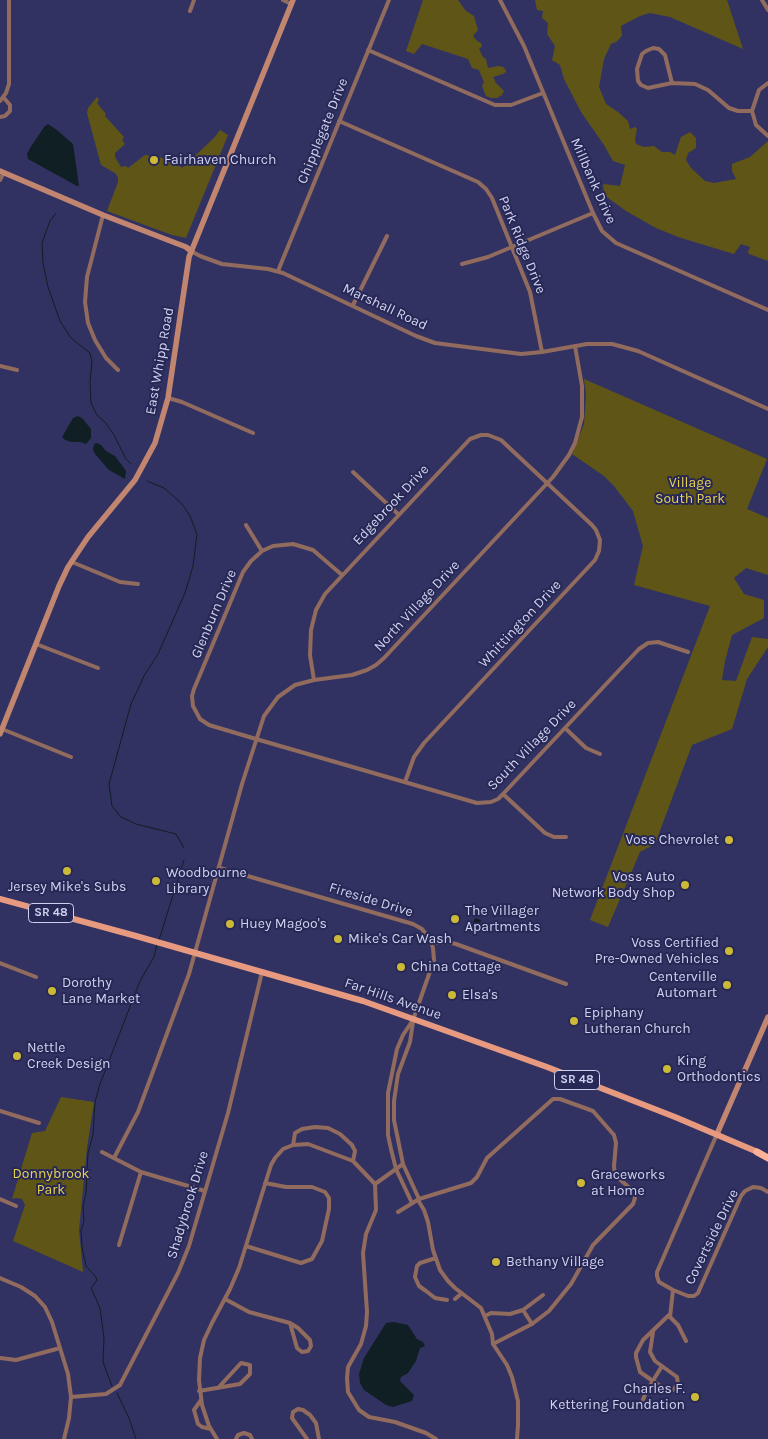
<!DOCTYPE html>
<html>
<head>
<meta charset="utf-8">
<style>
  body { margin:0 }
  canvas { display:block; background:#313261 }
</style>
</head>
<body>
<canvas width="768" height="1439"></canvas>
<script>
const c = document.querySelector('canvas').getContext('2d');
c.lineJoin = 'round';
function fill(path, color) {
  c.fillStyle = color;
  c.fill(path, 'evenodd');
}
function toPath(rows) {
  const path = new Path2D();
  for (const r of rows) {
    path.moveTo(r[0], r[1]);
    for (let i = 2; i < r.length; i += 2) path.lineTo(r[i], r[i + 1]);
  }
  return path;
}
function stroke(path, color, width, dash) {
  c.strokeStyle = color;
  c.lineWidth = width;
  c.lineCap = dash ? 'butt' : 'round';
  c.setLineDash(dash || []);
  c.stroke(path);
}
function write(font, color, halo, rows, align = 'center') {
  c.font = font + ' Karla,sans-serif';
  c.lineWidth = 4;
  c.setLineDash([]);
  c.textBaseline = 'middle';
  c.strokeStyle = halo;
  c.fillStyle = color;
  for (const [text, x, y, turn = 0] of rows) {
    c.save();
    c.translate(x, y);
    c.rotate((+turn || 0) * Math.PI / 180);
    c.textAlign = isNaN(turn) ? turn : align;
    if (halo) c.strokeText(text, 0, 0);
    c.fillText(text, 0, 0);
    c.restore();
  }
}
fill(toPath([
  [423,0,458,0,466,11,474,16,478,30,473,36,477,41,481,43,482,46,479,49,483,57,486,59,488,68,498,66,503,67,506,70,506,72,503,74,493,77,496,83,504,91,502,95,497,98,491,98,486,96,482,86,484,82,479,70,472,68,468,59,422,44,414,54,406,51],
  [535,0,727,0,743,49,670,17,650,13,640,16,621,26,622,36,616,42,611,44,604,59,599,87,606,104,618,112,628,121,630,129,635,127,637,129,635,139,636,144,644,147,654,146,662,152,670,152,675,155,681,137,690,132,696,138,696,148,688,153,686,160,691,168,705,181,714,183,736,179,732,171,732,164,750,157,768,141,768,261,749,254,748,252,750,247,741,244,734,254,678,237,656,228,626,211,604,195,603,184,620,186,625,165,613,161,604,145,581,112,564,79,560,65,552,60,555,46,547,34,548,23,542,18,543,11,537,10],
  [97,97,99,100,97,103,106,114,105,116,124,137,122,140,125,144,115,153,115,157,121,167,126,166,128,168,145,155,174,160,182,168,214,138,220,130,228,135,186,238,172,235,107,211,118,182,118,177,115,173,101,165,87,113,88,108],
  [584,379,767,459,747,509,768,518,768,575,746,568,734,578,744,594,764,600,764,618,732,635,725,661,722,680,736,681,752,637,768,639,768,647,747,679,732,729,692,745,655,844,640,852,608,927,590,920,710,606,634,585,643,546,633,511,614,486,604,476,572,454,584,424,586,394],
  [61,1097,94,1102,87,1148,79,1230,83,1272,13,1241,25,1205,22,1199,16,1198,12,1199,32,1133,45,1131]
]), '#5f5516');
fill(toPath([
  [48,124,57,130,73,144,79,186,77,186,28,159,27,154,30,148,44,127],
  [78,416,83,419,91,429,91,438,86,444,80,442,72,442,65,440,62,437,73,418],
  [97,443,101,445,106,451,115,456,126,471,125,479,109,470,95,454,93,449,94,444],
  [475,918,481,920,477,933,470,930],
  [394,1322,408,1325,417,1339,423,1342,425,1346,420,1348,416,1361,408,1373,401,1377,400,1381,414,1395,412,1401,393,1407,386,1405,364,1390,360,1383,359,1374,364,1358,386,1323]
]), '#0f1f24');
stroke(toPath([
  [56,213,50,221,42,243,43,263,48,287,60,321,71,338,90,353,92,362,90,382,91,403,97,415,105,422,114,435,126,459,131,464],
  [147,481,164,488,182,504,190,516,197,534,193,566,185,593,158,654,144,676,131,704,109,784,112,806,121,817,136,824,176,834,184,848],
  [159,940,184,860],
  [112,1386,103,1362,104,1338,100,1308,91,1288,97,1280,96,1277,86,1266,82,1247,81,1230,84,1222,83,1206,86,1193,88,1153,93,1135,95,1102,100,1084,140,981,154,957,157,944],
  [117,1393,129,1418,136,1439]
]), '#0f1f24', 1);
stroke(toPath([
  [283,0,291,4],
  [500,0,524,46,593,213,602,231,616,243,768,310],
  [762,0,768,10],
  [190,11,194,0],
  [653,48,659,49,665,55,672,83,648,88,641,85,638,81,637,69,642,54,646,51,653,48],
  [368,50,495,105,511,105,543,93],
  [672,83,695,84,708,90,729,108,738,111,752,111],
  [768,83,759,90,752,111,756,125,768,136],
  [0,101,6,93,9,84,9,0],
  [0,117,5,116,10,111,10,105,4,98],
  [339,121,478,182,486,189,492,198,530,292,542,352],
  [0,180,4,172],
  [103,215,87,277,85,302,88,323,95,340,106,358,118,370],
  [191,251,200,256,222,264,268,269,283,273,416,336,435,343,521,354,542,352,587,344,612,344,638,351,768,409],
  [462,264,488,257,593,213],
  [278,271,389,0],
  [353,305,387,236],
  [0,366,17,370],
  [168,398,182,402,253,433],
  [353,472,398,514],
  [246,525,262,551],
  [72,562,120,582,138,584],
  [342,575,313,550,293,544,273,546,262,551,251,561,243,572,194,689,192,696,193,706,200,719,209,725,256,739,477,803,491,802,498,799,503,794,639,649,648,643,658,642,688,652],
  [36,644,98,668],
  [314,680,310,655,311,630,316,610,325,594,470,439,481,435,488,435,501,440,592,525,596,530,600,540,599,551,595,560,424,743,414,757,405,782],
  [565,728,586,748,600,754],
  [2,729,71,757],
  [503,794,545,833,554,837,566,837],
  [220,868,413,924,422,929,431,941,433,948,434,960,413,1020,403,1035,397,1049,388,1093,388,1135,391,1149,396,1169,412,1203],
  [432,943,447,942,456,944,566,984],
  [0,963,36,977],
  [413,1022,410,1042,398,1074,394,1101,394,1120,403,1164,419,1199],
  [0,1111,39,1123],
  [717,1134,657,1272,657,1276,659,1282,673,1290,688,1296,694,1296,698,1293,741,1196,745,1191,753,1187,761,1188,768,1192],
  [293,1145,295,1133,302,1129,315,1127,328,1128,340,1134,352,1145,355,1151,353,1161],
  [102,1152,141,1172,205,1191],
  [114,1158,138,1112,189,974,242,784,264,716,278,697,295,685,314,680,352,675,367,670,376,665,384,658,553,477,569,455,575,443,582,417,582,386,575,346],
  [403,1164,375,1184,376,1210,366,1234,363,1253,367,1312,366,1326,361,1344,348,1367,347,1378,348,1392,359,1410,369,1417,395,1422,426,1433,436,1439],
  [0,1199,16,1206],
  [418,1200,424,1210,428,1222,433,1250,440,1270,448,1281,455,1288,481,1308,492,1334,493,1344,507,1365,512,1377,518,1401,518,1425,517,1439],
  [398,1212,419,1199,471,1183,477,1177,487,1158,553,1099,560,1099,593,1111,614,1135,616,1143,614,1166,615,1175,634,1192,635,1198,633,1204,593,1245,571,1284,549,1311,532,1324,493,1344],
  [119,1245,141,1172],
  [246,1246,301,1263,312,1259,322,1241,329,1209,329,1198,325,1192,312,1187,286,1187,265,1183],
  [436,1258,420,1263,417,1266,415,1277,419,1286,426,1291,435,1298,447,1300],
  [0,1278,21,1287,35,1296,45,1307,52,1322,68,1374,71,1397,69,1418,64,1439],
  [673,1290,670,1317,678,1325,686,1341],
  [225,1299,249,1312,290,1323],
  [455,1299,462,1293],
  [523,1310,532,1324],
  [485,1316,491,1313,510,1314,523,1310,543,1295],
  [290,1323,298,1328,310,1340,311,1346,308,1351,302,1352,297,1348,290,1323],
  [653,1332,650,1352,655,1361,677,1377,678,1384,673,1390,666,1390,640,1372,636,1357,636,1353,643,1340,669,1315],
  [0,1358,16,1360,60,1348],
  [199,1391,240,1384,250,1374,250,1365,241,1363,218,1388],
  [71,1397,106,1394,120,1385,178,1273,189,1246,228,1113,262,972],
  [201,1400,194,1410,198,1424,202,1427,211,1429],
  [641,1405,646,1392,662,1366],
  [217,1439,209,1426,202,1405,199,1380,200,1358,204,1340,212,1323,230,1289,239,1268,271,1165,275,1158,283,1149,293,1145,308,1144,353,1161,375,1184],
  [236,1439,238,1435,244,1433,250,1435,252,1439],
  [307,1439,292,1418,293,1412,298,1409,303,1410,310,1415,316,1423,319,1439]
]), '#916b5d', 4);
stroke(toPath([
  [0,171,103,215,186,247,191,251],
  [0,734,59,586,68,567,88,537,135,480,155,443,168,398,189,257,293,0],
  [717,1134,768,1017]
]), '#c28670', 5.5);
stroke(toPath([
  [0,899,136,936,363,1001,547,1067,675,1117,760,1153]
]), '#e79a7f', 6);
stroke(toPath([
  [757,1152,768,1158]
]), '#fdb398', 7);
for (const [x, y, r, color] of [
  [154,160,5,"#ccb938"],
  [729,840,5,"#ccb938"],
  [67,871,5,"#ccb938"],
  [156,881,5,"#ccb938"],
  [685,885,5,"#ccb938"],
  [455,919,5,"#ccb938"],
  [230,924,5,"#ccb938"],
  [338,939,5,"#ccb938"],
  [729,951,5,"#ccb938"],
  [401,967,5,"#ccb938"],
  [727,985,5,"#ccb938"],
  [52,991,5,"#ccb938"],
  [452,995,5,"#ccb938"],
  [574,1021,5,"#ccb938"],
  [17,1056,5,"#ccb938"],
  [667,1069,5,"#ccb938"],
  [581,1183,5,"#ccb938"],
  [496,1262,5,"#ccb938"],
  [695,1397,5,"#ccb938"]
]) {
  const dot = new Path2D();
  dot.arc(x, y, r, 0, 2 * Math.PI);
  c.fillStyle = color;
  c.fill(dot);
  stroke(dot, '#282856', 2);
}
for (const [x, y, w] of [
  [51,913,45],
  [577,1080,45]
]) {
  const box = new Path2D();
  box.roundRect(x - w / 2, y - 9.5, w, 19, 4);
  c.fillStyle = '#282856';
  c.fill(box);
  stroke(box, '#cfd2ef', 1);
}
write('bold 12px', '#cfd2ef', null, [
  ["SR 48",51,913],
  ["SR 48",577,1080]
]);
write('14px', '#cfd2ef', '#282856', [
  ["Chipplegate Drive",323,131,-68],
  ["Millbank Drive",593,181,66],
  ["Park Ridge Drive",522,245,68],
  ["Marshall Road",385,307,25],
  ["East Whipp Road",160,361,-80],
  ["Edgebrook Drive",391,505,-47],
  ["North Village Drive",417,606,-47],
  ["Glenburn Drive",214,614,-67],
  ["Whittington Drive",520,624,-47],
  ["South Village Drive",532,745,-46],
  ["Fireside Drive",371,900,17],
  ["Far Hills Avenue",393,999,19],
  ["Shadybrook Drive",188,1205,-73],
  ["Covertside Drive",712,1237,-64]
]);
write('14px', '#cfd2ef', '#282856', [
  ["Fairhaven Church",164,160],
  ["Voss Chevrolet",719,840,"right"],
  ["Woodbourne",166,873],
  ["Library",166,889],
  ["Voss Auto",675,877,"right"],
  ["Network Body Shop",675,893,"right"],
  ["Jersey Mike's Subs",67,887,"center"],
  ["The Villager",465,911],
  ["Apartments",465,927],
  ["Huey Magoo's",240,924],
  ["Mike's Car Wash",348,939],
  ["Voss Certified",719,943,"right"],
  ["Pre-Owned Vehicles",719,959,"right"],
  ["China Cottage",411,967],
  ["Centerville",717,977,"right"],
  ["Automart",717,993,"right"],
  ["Dorothy",62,983],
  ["Lane Market",62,999],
  ["Elsa's",462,995],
  ["Epiphany",584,1013],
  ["Lutheran Church",584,1029],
  ["Nettle",27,1048],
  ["Creek Design",27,1064],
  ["King",677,1061],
  ["Orthodontics",677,1077],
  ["Graceworks",591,1175],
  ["at Home",591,1191],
  ["Bethany Village",506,1262],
  ["Charles F.",685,1389,"right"],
  ["Kettering Foundation",685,1405,"right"]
], 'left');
write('14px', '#e7d351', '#282856', [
  ["Village",690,483],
  ["South Park",690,499],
  ["Donnybrook",51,1174],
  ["Park",51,1190]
]);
</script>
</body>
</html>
